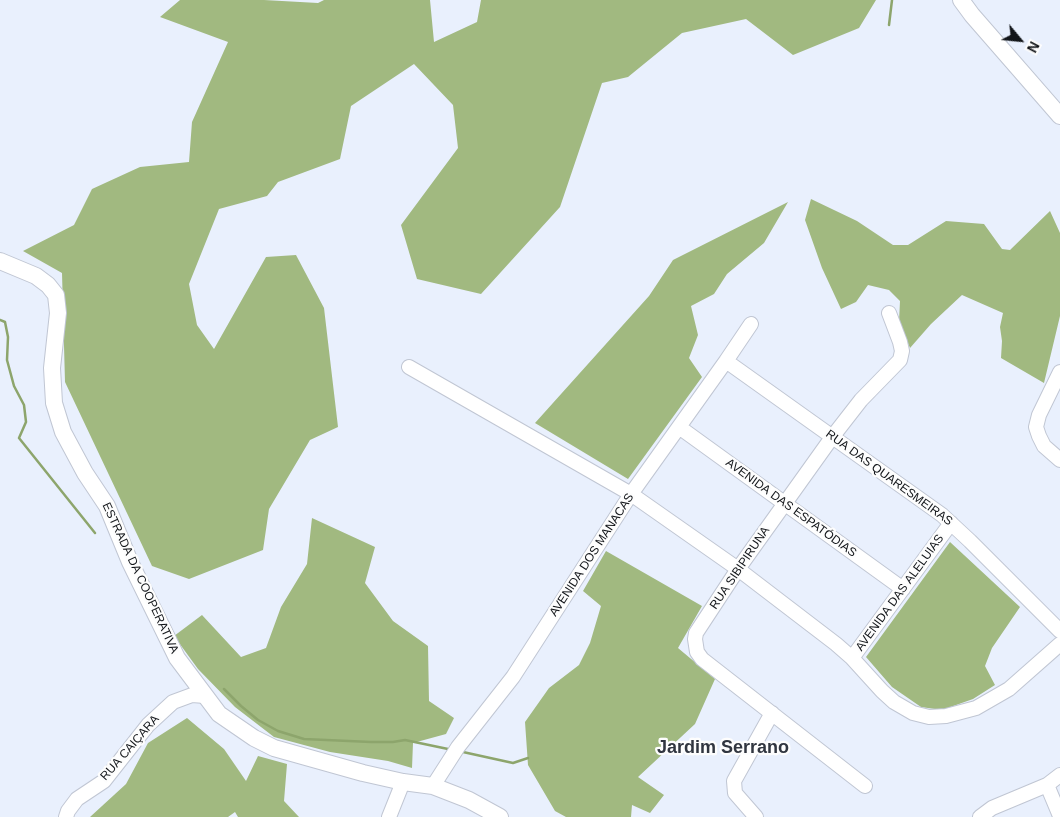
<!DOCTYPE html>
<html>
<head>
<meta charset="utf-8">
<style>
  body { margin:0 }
  #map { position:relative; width:1060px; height:817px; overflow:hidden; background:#e9f0fd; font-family:Arial,sans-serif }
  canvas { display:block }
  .north { position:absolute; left:995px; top:15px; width:50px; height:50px; -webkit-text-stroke:4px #fdfdfd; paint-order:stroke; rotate:118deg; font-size:14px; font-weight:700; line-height:20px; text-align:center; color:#121519 }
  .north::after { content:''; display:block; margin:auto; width:18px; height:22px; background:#121519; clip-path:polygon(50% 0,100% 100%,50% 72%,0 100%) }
</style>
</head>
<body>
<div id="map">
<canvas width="1060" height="817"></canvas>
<div class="north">N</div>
</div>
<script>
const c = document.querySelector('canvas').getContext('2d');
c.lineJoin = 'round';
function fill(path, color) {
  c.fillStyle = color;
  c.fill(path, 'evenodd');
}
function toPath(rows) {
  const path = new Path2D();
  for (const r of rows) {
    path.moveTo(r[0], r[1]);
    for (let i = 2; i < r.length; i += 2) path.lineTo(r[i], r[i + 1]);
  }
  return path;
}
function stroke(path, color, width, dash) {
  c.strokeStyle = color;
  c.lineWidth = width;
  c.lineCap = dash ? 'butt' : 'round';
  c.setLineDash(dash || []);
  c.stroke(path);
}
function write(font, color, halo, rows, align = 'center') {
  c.font = font + ' Arial,sans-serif';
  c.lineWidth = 4.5;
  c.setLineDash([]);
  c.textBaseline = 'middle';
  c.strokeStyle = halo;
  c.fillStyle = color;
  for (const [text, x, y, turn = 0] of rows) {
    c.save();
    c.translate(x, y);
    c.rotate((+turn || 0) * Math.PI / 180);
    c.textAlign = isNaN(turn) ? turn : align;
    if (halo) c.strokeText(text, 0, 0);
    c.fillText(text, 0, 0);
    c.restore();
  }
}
fill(toPath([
  [180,0,264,0,318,3,324,0,430,0,434,42,477,22,481,0,876,0,859,28,793,55,746,19,682,33,628,77,602,83,560,207,481,294,417,279,401,225,458,148,453,105,414,64,351,106,340,159,278,182,267,196,219,209,189,284,197,325,214,349,266,257,296,255,324,308,338,427,310,440,269,509,263,550,189,579,152,566,65,382,62,273,23,251,74,225,92,189,140,167,189,162,192,122,228,42,160,17],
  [811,199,857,221,893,245,908,245,946,221,984,224,1002,249,1010,250,1050,211,1060,233,1060,316,1044,383,1001,358,1002,341,1000,327,1003,313,962,295,931,324,910,348,899,322,900,301,889,290,868,285,856,302,841,309,822,268,805,220],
  [788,202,764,243,727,274,714,294,691,306,698,335,689,358,702,377,628,479,535,423,649,296,673,260],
  [312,518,375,547,365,583,393,621,428,646,429,701,454,718,446,734,413,743,412,768,388,761,330,752,274,737,235,707,198,669,174,636,202,615,241,657,266,648,281,607,307,564],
  [950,542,1020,607,992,648,985,666,995,685,973,699,942,710,921,707,892,687,866,657],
  [606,551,702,606,678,648,715,679,695,724,638,777,664,795,650,813,632,805,631,817,566,817,555,811,528,765,525,722,549,688,579,665,590,643,601,606,583,591],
  [187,718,224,749,246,781,258,756,287,764,284,801,299,817,238,817,235,812,228,817,90,817,126,784,148,743]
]), '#a1b980');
stroke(toPath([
  [889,25,892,0],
  [0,320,5,322,8,337,7,360,14,386,24,405,26,422,19,438,95,533],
  [224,689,241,706,258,720,278,731,304,739,371,742,393,742,405,740,448,749],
  [463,752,513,763,528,758]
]), '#8da56c', 2.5);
const minor = toPath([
  [726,361,942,515,970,541,1060,631],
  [409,367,631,494,738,569,836,644,852,658,882,691,894,702,913,713,929,717,946,716,976,708,1009,689,1060,644],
  [1060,372,1039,415,1036,427,1039,436,1044,446,1060,460],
  [679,427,903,589],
  [852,658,951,523],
  [1047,785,1060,816],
  [433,786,458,747,513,677,631,494,726,361,751,324],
  [865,786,702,659,697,652,695,639,696,633,738,569,833,436,861,400,900,360,902,351,900,342,889,313],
  [66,817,68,811,77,799,104,781,148,725,173,702,192,695,205,696],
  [389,817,403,782],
  [756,817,735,793,734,781,772,713],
  [980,817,992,808,1047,785,1060,775]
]);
const major = toPath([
  [961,0,972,15,1060,116],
  [0,261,36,276,48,285,56,295,58,313,52,368,54,403,63,432,85,473,107,506,130,562,177,658,219,714,254,738,274,748,363,773,403,782,433,786,469,800,500,817]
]);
stroke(minor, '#c0c6d3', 16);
stroke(major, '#c0c6d3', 18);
stroke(minor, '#fff', 14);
stroke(major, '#fff', 16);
write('12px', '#121519', '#fdfdfd', [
  ["RUA DAS QUARESMEIRAS",889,478,36],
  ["AVENIDA DAS ESPATÓDIAS",791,508,36],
  ["AVENIDA DOS MANACAS",592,555,-57],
  ["RUA SIBIPIRUNA",740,568,-56],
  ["ESTRADA DA COOPERATIVA",140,578,65],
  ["AVENIDA DAS ALELUIAS",900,593,-54],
  ["RUA CAIÇARA",130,748,-49]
]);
write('bold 18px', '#313640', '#fdfdfd', [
  ["Jardim Serrano",723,748]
]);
</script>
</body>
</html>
